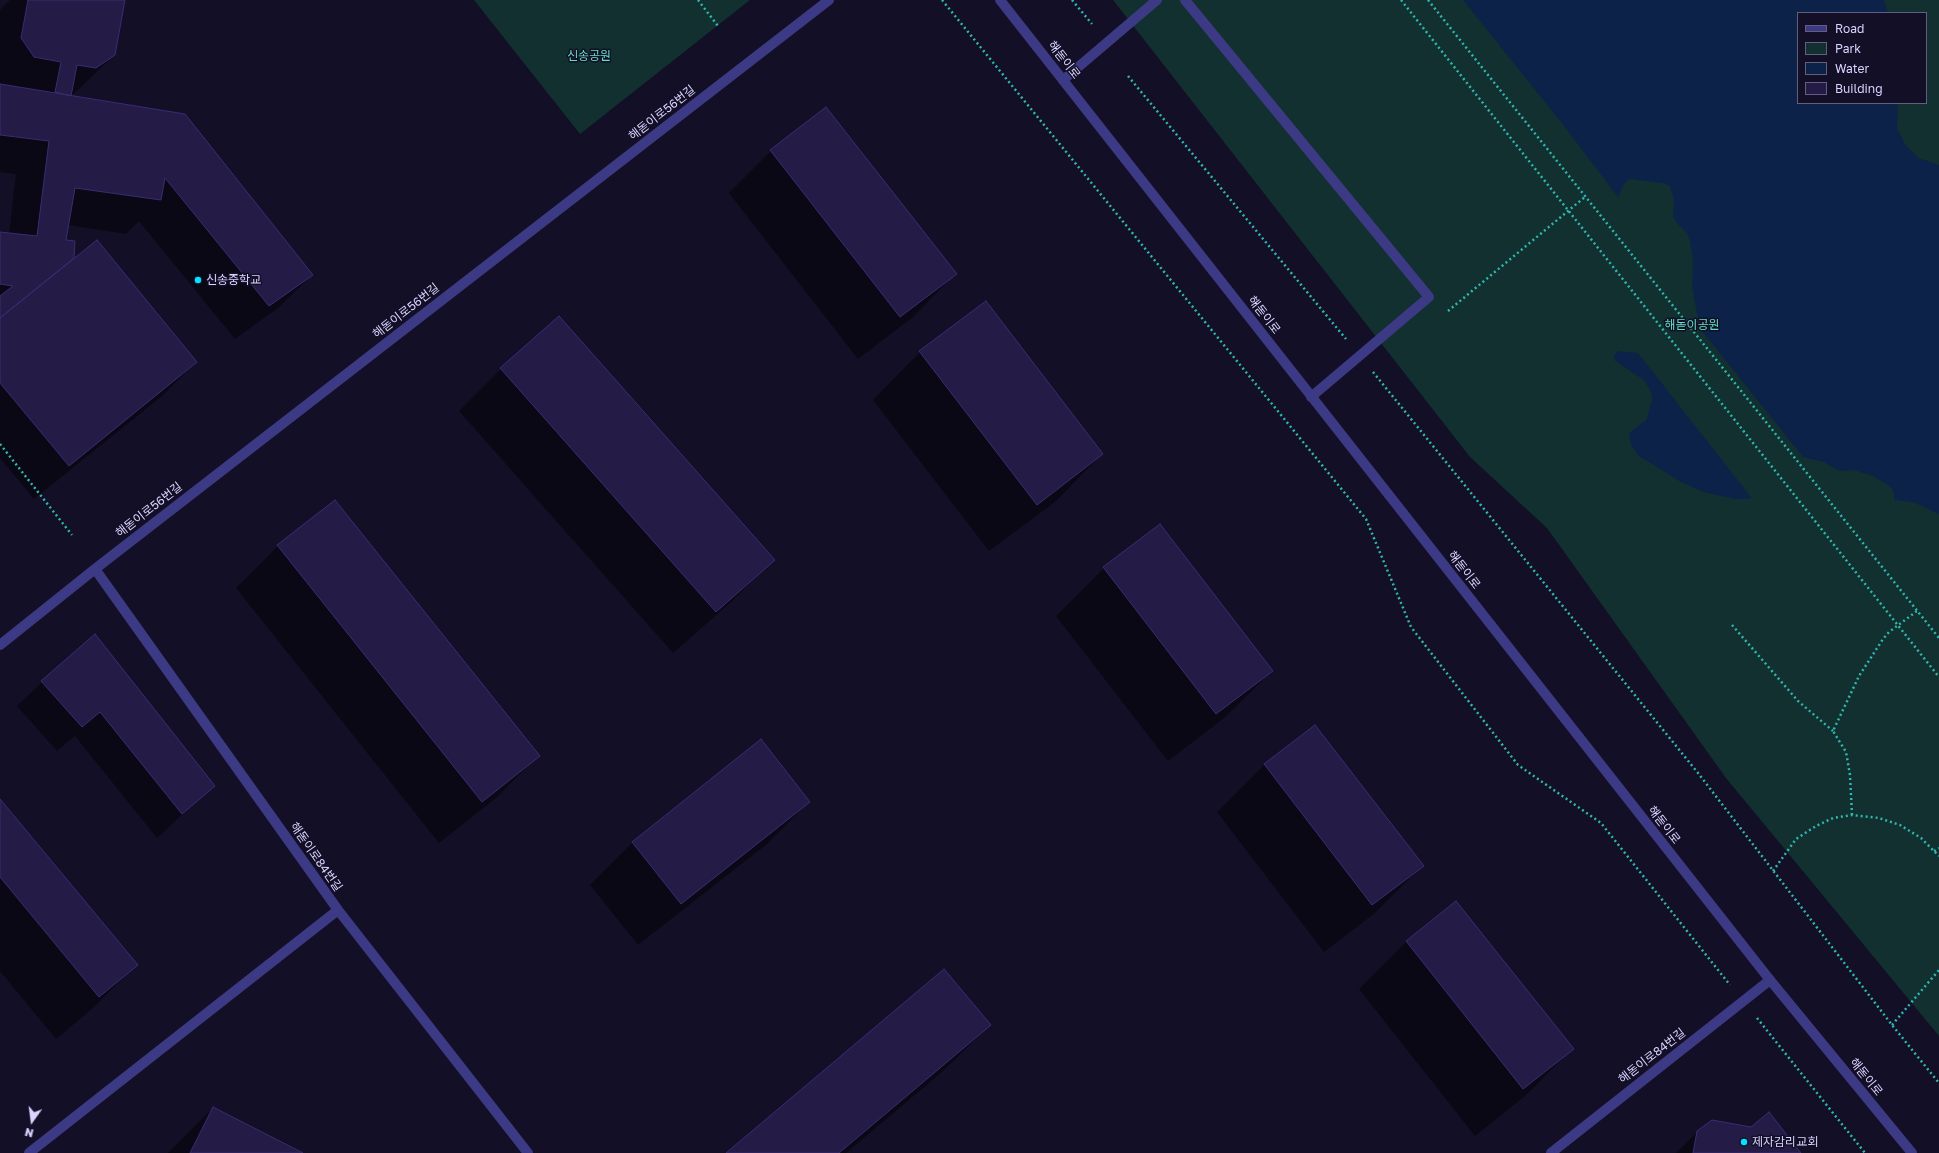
<!DOCTYPE html>
<html>
<head>
<meta charset="utf-8">
<style>
  body { margin:0 }
  #map { position:relative; width:1939px; height:1153px; overflow:hidden; background:#130f26; font-family:"Golos Text",sans-serif }
  canvas { display:block }
  .legend { position:absolute; left:1797px; top:12px; width:130px; height:92px; box-sizing:border-box; background:#130f26; border:1px solid #625e7d; margin:0; padding:5px 7px; list-style:none; font-size:12px; color:#d9d4ff }
  .legend li { display:flex; align-items:center; gap:8px; height:20px }
  .legend b { width:20px; border:1px solid #625e7d }
  .north { position:absolute; left:12px; top:1101px; width:40px; height:40px; -webkit-text-stroke:3px #130f26; paint-order:stroke; rotate:194deg; font-size:11px; font-weight:700; line-height:16px; text-align:center; color:#d9d4ff }
  .north::after { content:''; display:block; margin:auto; width:14px; height:18px; background:#d9d4ff; clip-path:polygon(50% 0,100% 100%,50% 72%,0 100%) }
</style>
</head>
<body>
<div id="map">
<canvas width="1939" height="1153"></canvas>
<ul class="legend">
<li><b style="height:5px;background:#3d3a85"></b>Road</li>
<li><b style="height:11px;background:#12302f"></b>Park</li>
<li><b style="height:11px;background:#0c2248"></b>Water</li>
<li><b style="height:11px;background:#241b47"></b>Building</li>
</ul>
<div class="north">N</div>
</div>
<script>
const c = document.querySelector('canvas').getContext('2d');
c.lineJoin = 'round';
function fill(path, color) {
  c.fillStyle = color;
  c.fill(path, 'evenodd');
}
function toPath(rows) {
  const path = new Path2D();
  for (const r of rows) {
    path.moveTo(r[0], r[1]);
    for (let i = 2; i < r.length; i += 2) path.lineTo(r[i], r[i + 1]);
  }
  return path;
}
function stroke(path, color, width, dash) {
  c.strokeStyle = color;
  c.lineWidth = width;
  c.lineCap = dash ? 'butt' : 'round';
  c.setLineDash(dash || []);
  c.stroke(path);
}
function write(font, color, halo, rows, align = 'center') {
  c.font = font + ' "Golos Text","Noto Sans KR",sans-serif';
  c.lineWidth = 3;
  c.setLineDash([]);
  c.textBaseline = 'middle';
  c.strokeStyle = halo;
  c.fillStyle = color;
  for (const [text, x, y, turn = 0] of rows) {
    c.save();
    c.translate(x, y);
    c.rotate((+turn || 0) * Math.PI / 180);
    c.textAlign = isNaN(turn) ? turn : align;
    if (halo) c.strokeText(text, 0, 0);
    c.fillText(text, 0, 0);
    c.restore();
  }
}
fill(toPath([
  [474,0,750,0,580,134],
  [1113,0,1939,0,1939,1036,1726,778,1547,528,1470,457],
  [1798,13,1926,13,1926,103,1798,103]
]), '#12302f');
fill(toPath([
  [1463,0,1884,0,1888,13,1798,13,1798,103,1898,103,1897,128,1906,146,1919,158,1939,165,1939,514,1913,502,1894,500,1894,494,1891,487,1873,476,1854,470,1839,471,1824,462,1803,457,1702,331,1699,324,1692,286,1693,261,1690,241,1687,233,1676,222,1673,216,1674,200,1670,186,1663,183,1629,179,1624,184,1618,197,1564,126],
  [1619,351,1638,353,1751,497,1749,499,1735,499,1704,492,1681,482,1639,456,1632,447,1629,433,1647,419,1652,400,1651,392,1644,380,1615,361,1614,355]
]), '#0c2248');
fill(toPath([
  [10,0,124,0,114,55,79,89,69,97,312,275,278,308,235,339,139,221,126,234,68,225,65,241,74,242,73,260,196,362,162,396,34,499,0,458,0,233,9,234,16,174,0,172,0,10],
  [771,151,955,274,913,317,858,359,729,193],
  [920,352,1102,454,1055,502,989,551,873,400],
  [501,369,773,560,731,602,673,653,459,411],
  [335,501,538,756,496,798,439,843,236,588,278,546],
  [1160,526,1272,671,1224,718,1168,761,1056,616,1104,568],
  [95,636,213,786,157,838,75,736,57,751,17,706,42,682],
  [1315,727,1422,866,1375,913,1324,952,1217,812,1264,765],
  [760,741,809,802,767,844,638,945,590,885,632,843],
  [0,800,136,965,94,1007,56,1039,0,971],
  [1456,903,1572,1049,1525,1096,1475,1136,1359,989,1406,942],
  [990,1025,942,1072,846,1153,727,1153],
  [213,1108,301,1153,168,1153],
  [1752,1128,1800,1153,1676,1153,1698,1131]
]), '#0007');
const building = toPath([
  [28,0,125,0,115,55,96,68,77,65,71,96,55,92,61,62,34,57,21,38,28,0],
  [0,84,185,114,313,275,269,306,165,178,161,200,75,188,66,240,75,241,74,258,0,318,0,296,13,286,0,284,0,232,37,236,49,141,0,135,0,84],
  [826,107,957,274,900,317,770,150,826,107],
  [97,240,197,362,69,466,0,383,0,318,97,240],
  [986,301,1103,454,1037,505,919,351,986,301],
  [559,316,775,560,716,612,500,368,559,316],
  [335,500,540,756,482,802,277,545,335,500],
  [1160,524,1273,671,1216,714,1103,567,1160,524],
  [95,634,215,786,182,814,100,712,82,727,41,681,95,634],
  [1315,725,1424,866,1372,905,1264,764,1315,725],
  [761,739,810,802,681,904,632,842,761,739],
  [0,799,138,965,99,997,0,877,0,799],
  [1456,901,1574,1049,1523,1089,1406,941,1456,901],
  [944,969,991,1025,839,1153,726,1153,944,969],
  [213,1107,303,1153,190,1153,213,1107],
  [1769,1112,1801,1153,1693,1153,1697,1131,1712,1120,1751,1127,1769,1112]
]);
fill(building, '#241b47');
stroke(building, '#3b2d73', 1);
stroke(toPath([
  [698,0,718,26],
  [942,0,1366,519,1411,627,1518,765,1601,823,1730,985],
  [1072,0,1092,24],
  [1401,0,1939,677],
  [1428,0,1939,638],
  [1128,76,1346,339],
  [1448,311,1586,196],
  [1373,372,1698,773,1892,1025,1939,1083],
  [0,444,72,535],
  [1732,625,1798,701,1833,731],
  [1852,815,1850,775,1846,752,1833,731,1859,676,1883,639,1889,632,1917,611],
  [1934,851,1939,848],
  [1773,871,1796,839,1816,826,1833,818,1852,815,1879,818,1900,825,1921,838,1939,856],
  [1757,1018,1865,1153],
  [1892,1025,1939,970]
]), '#2fb8b0', 2.5, [2, 3]);
stroke(toPath([
  [1185,0,1429,297,1311,397],
  [1063,80,1157,0]
]), '#3d3a85', 10);
stroke(toPath([
  [95,569,338,910,528,1153],
  [0,645,95,569,829,0],
  [29,1153,338,910],
  [1551,1153,1770,980]
]), '#3d3a85', 10);
stroke(toPath([
  [1000,0,1770,980,1912,1153]
]), '#3d3a85', 10);
for (const [x, y, r, color] of [
  [198,280,4,"#00e5ff"],
  [1744,1142,4,"#00e5ff"]
]) {
  const dot = new Path2D();
  dot.arc(x, y, r, 0, 2 * Math.PI);
  c.fillStyle = color;
  c.fill(dot);
  stroke(dot, '#130f26', 1.5);
}
write('12px', '#5fe0c0', '#130f26', [
  ["신송공원",589,56],
  ["해돋이공원",1692,325]
]);
write('12px', '#d9d4ff', '#130f26', [
  ["해돋이로",1064,60,52],
  ["해돋이로56번길",662,113,-38],
  ["해돋이로56번길",406,311,-38],
  ["해돋이로",1264,315,52],
  ["해돋이로56번길",149,510,-38],
  ["해돋이로",1464,570,52],
  ["해돋이로",1664,825,52],
  ["해돋이로84번길",316,857,55],
  ["해돋이로84번길",1652,1056,-38],
  ["해돋이로",1866,1077,51]
]);
write('12px', '#d9d4ff', '#130f26', [
  ["신송중학교",206,280],
  ["제자감리교회",1752,1142]
], 'left');
</script>
</body>
</html>
